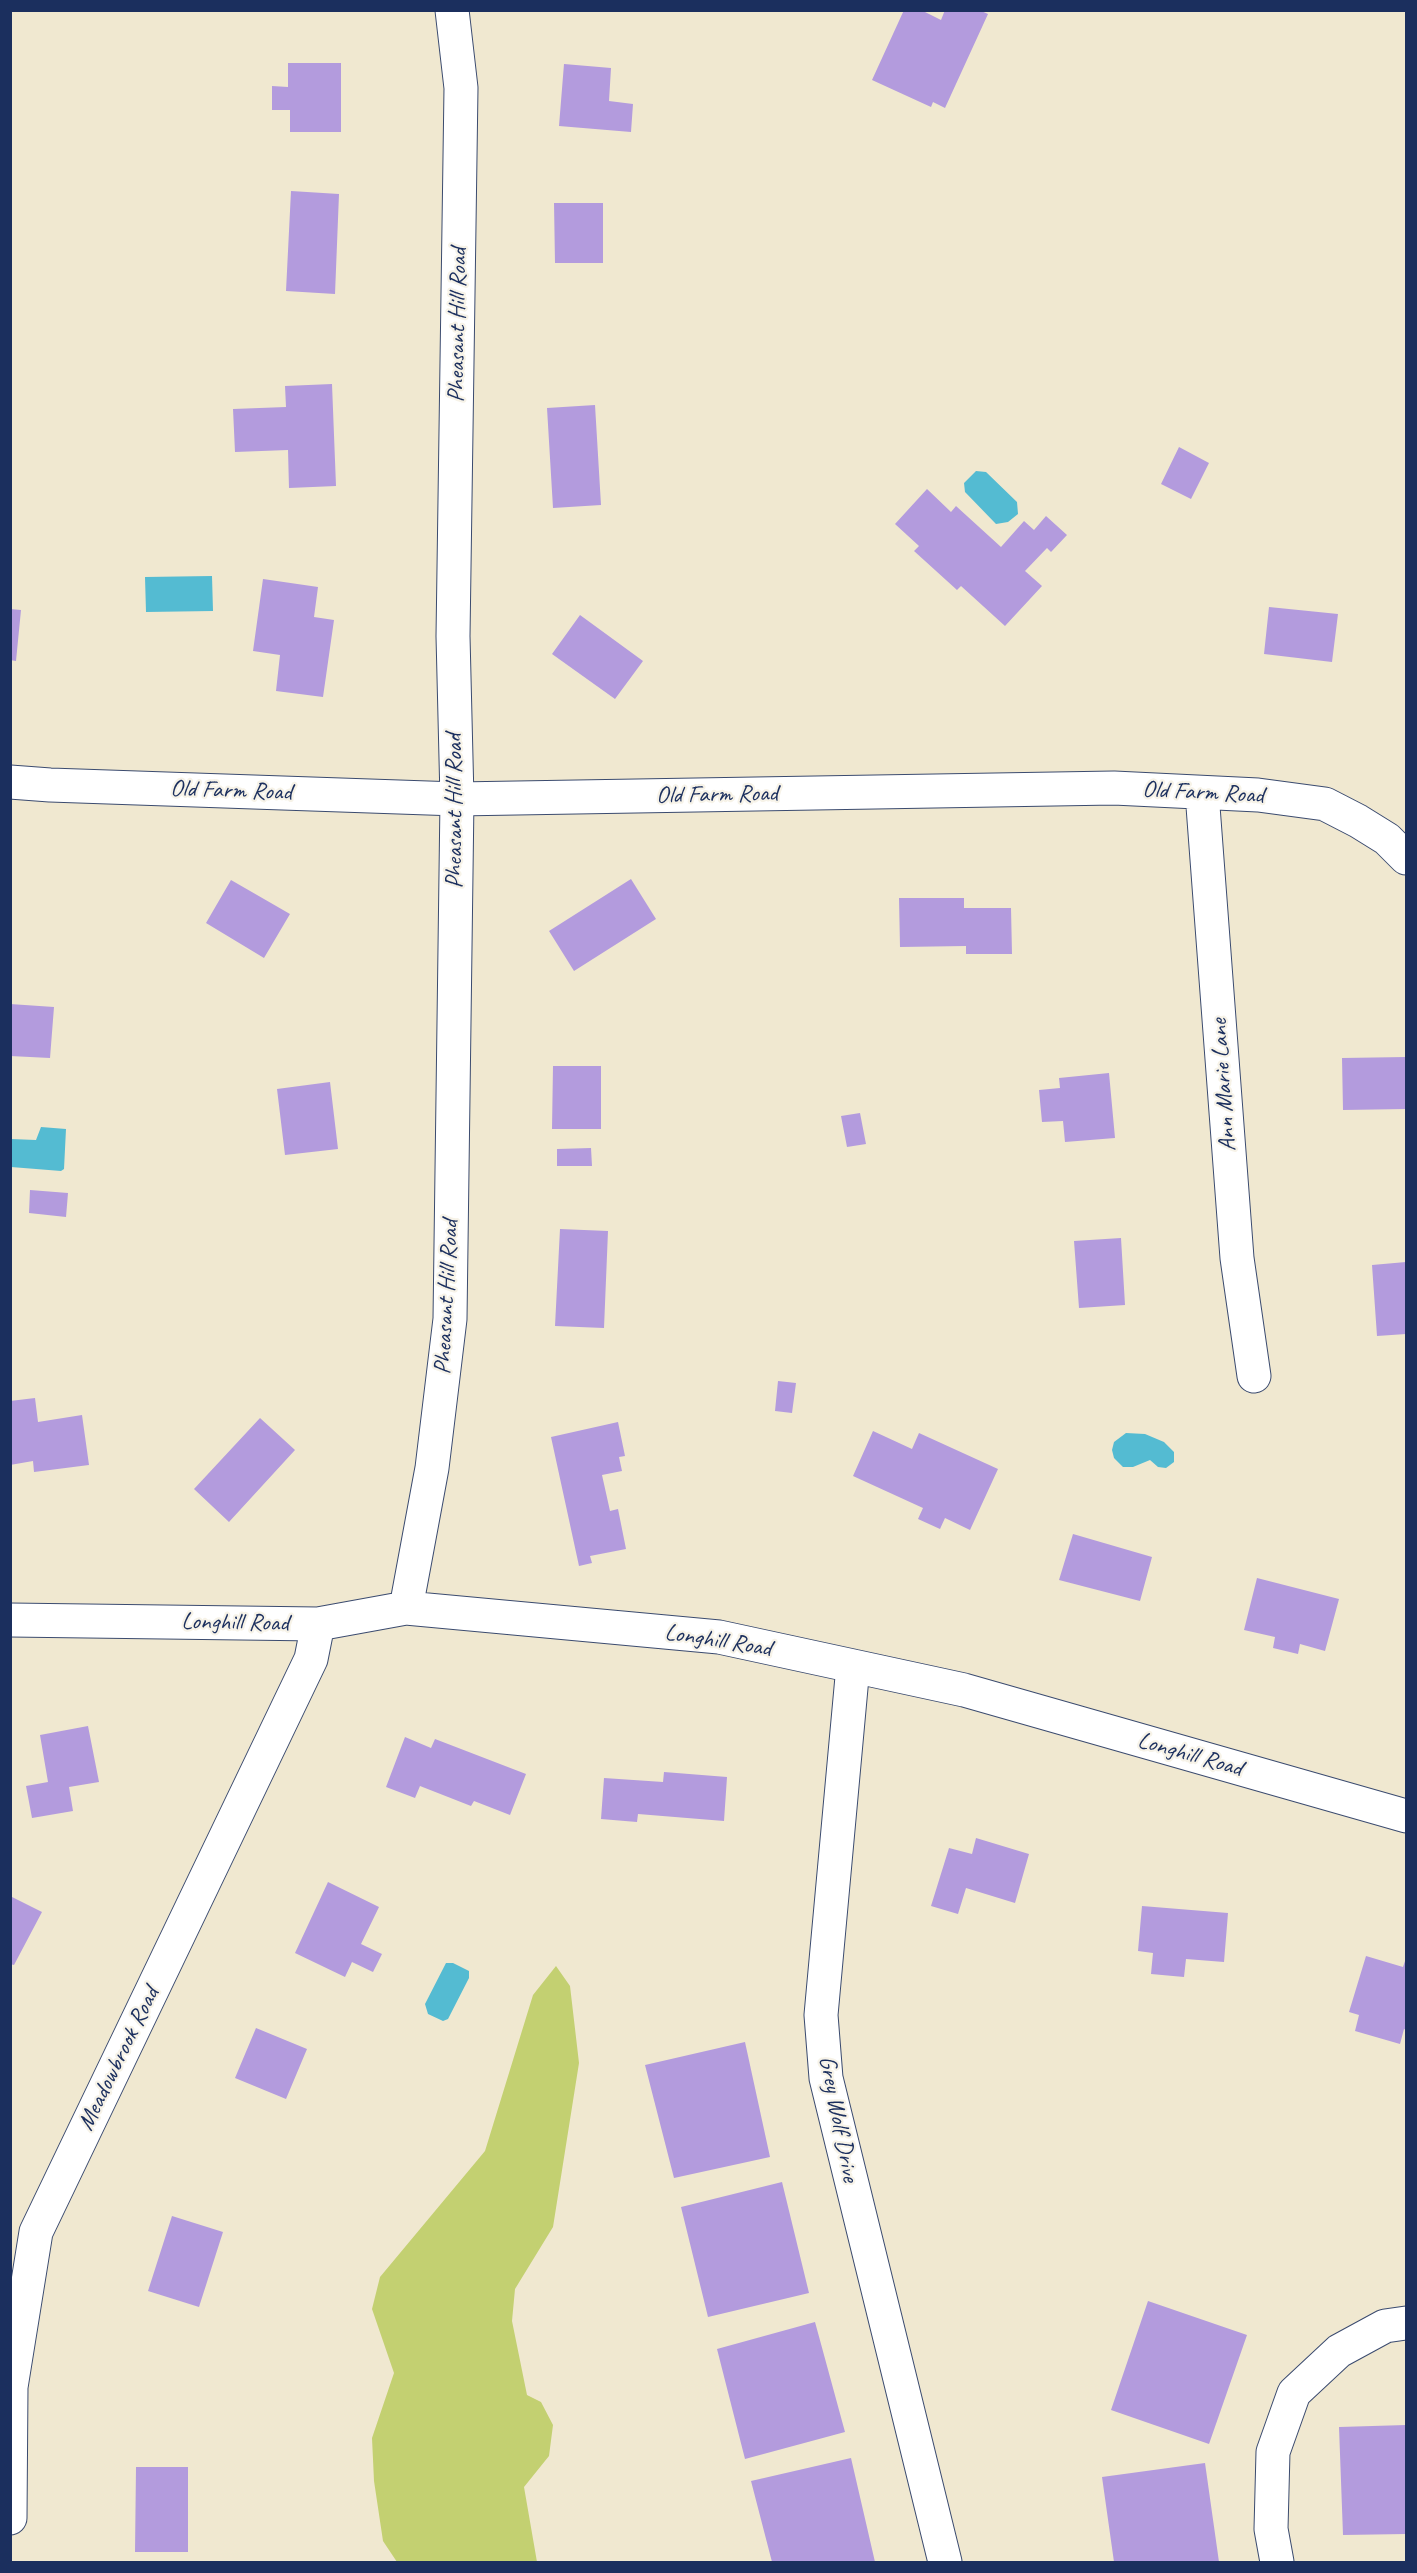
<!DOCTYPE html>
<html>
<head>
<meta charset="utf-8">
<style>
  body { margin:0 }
  #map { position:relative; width:1417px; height:2573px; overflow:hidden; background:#f0e8d0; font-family:Caveat,sans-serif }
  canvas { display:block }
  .frame { position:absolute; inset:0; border:12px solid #1b2f5e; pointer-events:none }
</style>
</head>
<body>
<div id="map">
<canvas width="1417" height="2573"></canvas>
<div class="frame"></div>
</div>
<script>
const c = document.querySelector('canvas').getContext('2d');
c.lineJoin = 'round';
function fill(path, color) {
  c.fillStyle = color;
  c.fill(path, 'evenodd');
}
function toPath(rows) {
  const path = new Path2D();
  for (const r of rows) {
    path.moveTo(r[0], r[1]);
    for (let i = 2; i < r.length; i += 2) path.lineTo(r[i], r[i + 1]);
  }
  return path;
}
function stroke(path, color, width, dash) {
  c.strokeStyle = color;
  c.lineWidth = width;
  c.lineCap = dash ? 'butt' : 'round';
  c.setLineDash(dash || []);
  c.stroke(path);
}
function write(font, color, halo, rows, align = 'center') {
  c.font = font + ' Caveat,sans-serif';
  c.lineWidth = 4.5;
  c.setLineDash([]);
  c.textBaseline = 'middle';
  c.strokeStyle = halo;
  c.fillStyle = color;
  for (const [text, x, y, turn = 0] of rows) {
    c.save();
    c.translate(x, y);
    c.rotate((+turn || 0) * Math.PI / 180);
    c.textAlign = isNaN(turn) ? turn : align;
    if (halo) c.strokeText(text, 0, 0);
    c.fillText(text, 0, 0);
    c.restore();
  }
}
fill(toPath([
  [556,1966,570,1986,579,2063,553,2227,515,2289,512,2321,527,2395,541,2402,553,2425,549,2456,524,2487,537,2562,397,2562,383,2541,374,2481,372,2438,394,2373,372,2309,380,2277,485,2151,533,1995]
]), '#c3d071');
fill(toPath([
  [976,471,986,472,1017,502,1018,514,1008,522,996,524,965,492,964,483],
  [212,576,213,611,146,612,145,577],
  [41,1127,66,1129,64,1169,61,1171,11,1167,11,1139,36,1140],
  [1126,1433,1145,1434,1164,1442,1174,1452,1174,1462,1166,1468,1158,1467,1150,1460,1133,1467,1123,1467,1114,1458,1112,1450,1114,1442],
  [446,1963,453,1963,469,1971,469,1978,448,2019,443,2021,428,2014,425,2004]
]), '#54bbd2');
fill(toPath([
  [904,10,921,10,941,20,945,10,979,10,988,14,945,108,933,102,931,107,872,80],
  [288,63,341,63,341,132,290,132,290,110,272,110,272,86,288,87],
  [564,64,611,68,609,101,633,104,631,132,559,126],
  [291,191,339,194,335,294,286,291],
  [554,203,603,203,603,263,555,263],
  [332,384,336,486,289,488,288,450,235,452,233,409,286,407,285,386],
  [595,405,601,505,553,508,547,408],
  [1179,447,1209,463,1191,499,1161,484],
  [927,489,951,512,956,506,1001,547,1024,521,1034,530,1046,516,1067,535,1051,552,1047,548,1025,571,1042,586,1005,626,961,586,957,590,914,551,919,546,895,524],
  [263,579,318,587,314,617,334,620,323,697,276,691,280,655,253,651],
  [1269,607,1338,614,1332,662,1264,654],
  [10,609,21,610,16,661,10,660],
  [580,615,643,661,615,699,552,654],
  [631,879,656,919,574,971,549,931],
  [231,880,290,914,264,958,206,923],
  [899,898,964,898,964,908,1011,908,1012,954,966,954,966,946,900,947],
  [10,1004,54,1007,50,1058,10,1056],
  [1406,1057,1406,1109,1343,1110,1342,1058],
  [553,1066,601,1066,601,1129,552,1129],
  [1109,1073,1115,1138,1065,1142,1063,1121,1042,1122,1039,1090,1060,1088,1059,1078],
  [330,1082,338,1149,285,1155,277,1089],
  [860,1113,866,1144,847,1147,841,1116],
  [591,1148,592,1166,557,1166,557,1149],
  [30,1190,68,1193,66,1217,29,1213],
  [560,1229,608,1231,604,1328,555,1326],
  [1121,1238,1125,1305,1079,1308,1074,1241],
  [1406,1262,1406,1334,1377,1336,1372,1265],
  [778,1381,796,1383,792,1413,775,1411],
  [35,1398,38,1422,82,1415,89,1465,34,1472,33,1461,10,1465,10,1401],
  [260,1418,295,1450,229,1522,194,1489],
  [618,1422,625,1456,619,1457,622,1471,602,1475,610,1511,618,1509,626,1549,590,1556,592,1563,579,1566,551,1437],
  [873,1431,912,1449,919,1433,998,1469,970,1530,945,1518,940,1529,918,1519,923,1508,853,1476],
  [1073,1534,1152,1557,1140,1601,1059,1580],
  [1257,1578,1339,1599,1325,1651,1300,1644,1298,1654,1273,1648,1275,1637,1244,1630],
  [88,1726,99,1782,69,1787,73,1811,32,1818,26,1786,48,1782,40,1735],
  [405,1737,431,1748,435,1739,526,1774,510,1815,474,1801,471,1806,420,1786,415,1798,386,1787],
  [664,1772,727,1777,724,1821,638,1814,637,1822,601,1819,604,1778,663,1782],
  [976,1838,1029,1854,1015,1903,966,1888,958,1914,931,1906,949,1848,972,1854],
  [328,1882,379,1907,361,1944,382,1954,373,1972,352,1962,345,1977,295,1953],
  [10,1896,42,1912,14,1965,10,1964],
  [1142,1906,1228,1913,1224,1962,1186,1959,1184,1977,1151,1974,1153,1953,1138,1951],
  [1366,1956,1403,1967,1406,1958,1406,2030,1404,2029,1400,2044,1355,2031,1359,2015,1349,2012],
  [256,2028,307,2049,286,2099,235,2078],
  [745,2042,770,2157,674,2178,645,2065],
  [782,2182,809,2293,708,2317,681,2207],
  [172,2216,223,2232,199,2307,148,2291],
  [1148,2301,1247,2335,1209,2444,1111,2410],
  [815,2322,845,2432,745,2459,717,2349],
  [1406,2425,1406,2534,1343,2535,1339,2427],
  [851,2458,875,2562,772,2562,751,2481],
  [1205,2463,1219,2562,1114,2562,1102,2477],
  [136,2467,188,2467,188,2552,135,2552]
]), '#b39bdd');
const street = toPath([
  [10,782,50,785,457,799,1114,788,1258,795,1325,804,1358,821,1387,839,1406,858],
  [1202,793,1237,1258,1254,1376],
  [406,1608,432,1468,450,1319,457,799,453,636,461,88,452,10],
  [10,1620,318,1624,406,1608,719,1637,964,1690,1406,1816],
  [853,1666,821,2015,826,2078,945,2562],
  [10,2518,11,2387,36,2232,311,1659,318,1624],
  [1277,2562,1271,2529,1273,2452,1294,2393,1339,2351,1385,2326,1406,2323]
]);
stroke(street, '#3b4b6f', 35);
stroke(street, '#fff', 33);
write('24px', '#1b2f5e', '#f7f3e8', [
  ["Pheasant Hill Road",458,325,-89],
  ["Old Farm Road",231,791,2],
  ["Old Farm Road",1203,793,3],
  ["Old Farm Road",717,795,-1],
  ["Pheasant Hill Road",455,811,-90],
  ["Ann Marie Lane",1224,1085,-94],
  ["Pheasant Hill Road",447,1297,-87],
  ["Longhill Road",235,1623,1],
  ["Longhill Road",718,1641,9],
  ["Longhill Road",1190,1755,16],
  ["Meadowbrook Road",119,2059,-64],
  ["Grey Wolf Drive",838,2119,79]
]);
</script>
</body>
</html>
